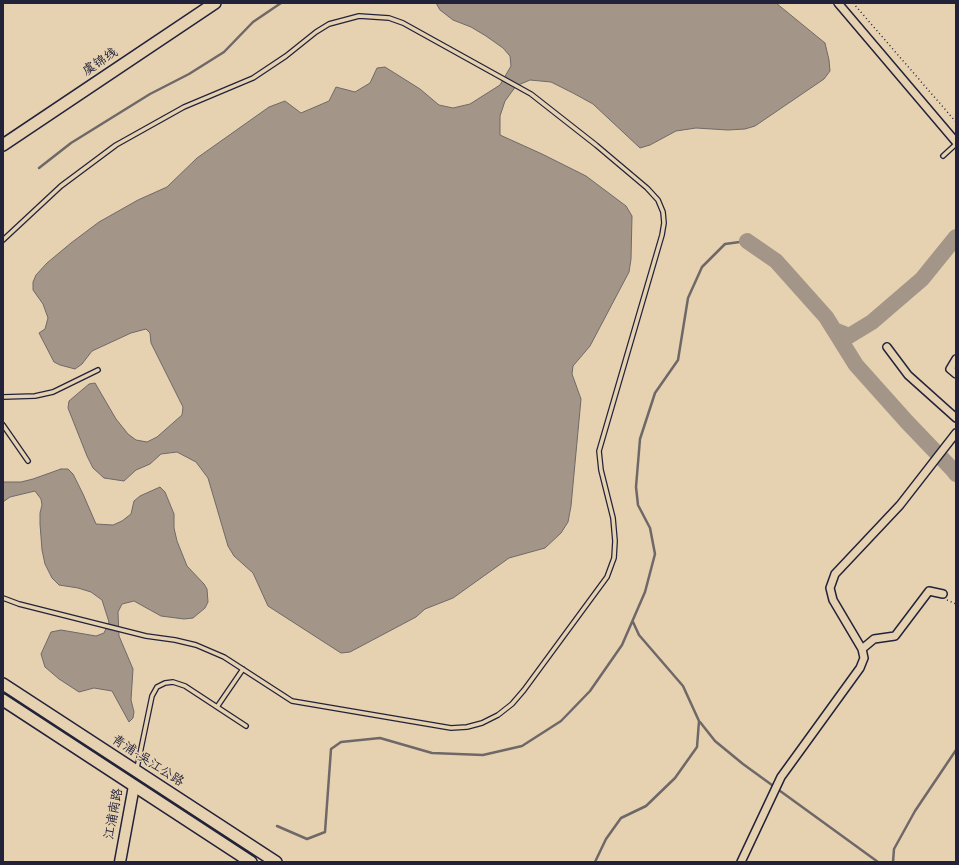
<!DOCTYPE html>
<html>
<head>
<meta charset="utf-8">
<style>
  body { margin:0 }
  #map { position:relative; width:959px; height:865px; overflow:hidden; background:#e6d2b0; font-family:"Indie Flower",sans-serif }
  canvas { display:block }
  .frame { position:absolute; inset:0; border:4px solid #22223b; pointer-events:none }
</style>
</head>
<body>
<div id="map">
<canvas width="959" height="865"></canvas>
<div class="frame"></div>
</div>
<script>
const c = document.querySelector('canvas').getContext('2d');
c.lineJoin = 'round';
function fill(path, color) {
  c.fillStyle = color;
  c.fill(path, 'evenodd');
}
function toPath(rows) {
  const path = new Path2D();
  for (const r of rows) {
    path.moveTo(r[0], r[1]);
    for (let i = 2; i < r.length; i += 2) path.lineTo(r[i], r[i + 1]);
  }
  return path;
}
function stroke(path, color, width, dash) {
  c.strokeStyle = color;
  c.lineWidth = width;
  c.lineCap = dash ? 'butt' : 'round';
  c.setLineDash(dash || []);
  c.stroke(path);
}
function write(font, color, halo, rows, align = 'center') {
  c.font = font + ' "Indie Flower","LXGW WenKai TC",sans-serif';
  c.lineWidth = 3;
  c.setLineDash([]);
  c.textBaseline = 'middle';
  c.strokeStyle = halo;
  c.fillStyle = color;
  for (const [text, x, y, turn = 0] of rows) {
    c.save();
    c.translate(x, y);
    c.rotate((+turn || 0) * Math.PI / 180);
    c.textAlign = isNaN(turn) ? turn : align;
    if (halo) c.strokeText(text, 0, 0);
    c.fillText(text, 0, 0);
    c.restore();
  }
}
const water = toPath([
  [436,3,776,3,825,43,829,60,830,71,824,79,755,126,745,129,728,130,696,128,676,131,650,145,640,148,593,104,573,93,551,82,530,80,516,86,505,101,500,116,500,135,542,154,586,176,626,206,632,216,631,259,629,272,590,346,573,366,572,374,581,399,571,506,568,522,561,533,545,548,509,558,453,598,425,609,416,617,350,652,341,653,268,606,253,573,234,556,228,546,208,478,196,462,177,452,161,454,150,464,136,470,124,481,104,478,93,468,87,456,68,408,69,401,89,384,95,383,116,419,128,434,136,440,147,442,157,437,182,415,183,407,151,343,150,333,146,329,131,333,92,351,82,364,75,369,60,365,54,362,39,333,45,329,48,318,43,304,33,290,33,282,36,275,47,263,71,243,99,222,138,200,167,187,197,158,269,107,285,101,301,113,329,101,336,87,355,92,370,83,377,68,385,67,420,89,439,105,453,108,470,104,500,85,511,66,510,56,503,48,486,36,471,27,453,20,440,10,436,3],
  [61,469,68,469,73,474,83,494,96,524,113,525,122,521,131,514,134,501,140,496,160,487,165,492,174,514,174,528,177,541,187,566,204,584,207,589,208,602,205,608,193,618,184,619,161,616,134,601,122,604,118,612,119,636,133,669,131,700,134,712,133,718,129,722,112,691,94,688,79,692,59,679,45,667,41,654,51,632,61,630,96,636,104,633,109,622,102,600,91,592,78,588,59,585,52,578,45,564,42,550,40,524,40,513,42,505,41,499,35,491,10,497,3,502,3,482,21,482,33,479,61,469]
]);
fill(water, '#a39688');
stroke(water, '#6f6869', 1);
stroke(toPath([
  [39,168,71,143,150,94,189,74,224,52,253,22,281,3],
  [700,722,715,741,743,764,878,862],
  [277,826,307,839,325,832,331,749,341,742,380,738,432,753,483,755,522,746,561,721,590,691,622,645,645,592,655,554,650,528,638,505,636,487,640,439,655,393,678,360,688,298,702,267,725,244,747,241],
  [595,862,606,839,621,818,646,806,675,778,697,747,699,721,683,686,639,635,633,622],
  [893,862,894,849,915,811,956,750]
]), '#6f6869', 2.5);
stroke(toPath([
  [747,241,776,261,826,317,856,365,907,422,953,470,956,474],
  [834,330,849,336,872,322,922,279,956,237]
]), '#a39688', 16);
const service = toPath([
  [943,156,956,144],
  [3,240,61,186,116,145,184,107,253,78,286,56,316,32,329,24,359,16,389,18,403,23,531,94,596,145,647,188,658,200,663,212,664,223,662,235,599,451,601,470,613,518,615,541,614,558,607,577,524,690,512,704,498,715,482,723,467,727,451,728,292,701,224,657,196,645,175,640,146,636,19,604,3,598],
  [3,397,35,396,53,392,98,370],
  [3,425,28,461],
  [217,707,243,669],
  [137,768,152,696,157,687,165,683,173,682,185,686,246,726]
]);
const minor = toPath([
  [838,3,956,142],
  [887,347,908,375,956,418],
  [956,359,950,369,956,374],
  [862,649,874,639,895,636,929,591,943,594],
  [741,862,781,777,860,668,864,658,862,649,833,600,830,588,835,574,900,505,956,433]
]);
const secondary = toPath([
  [120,862,134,786]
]);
const primary = toPath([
  [3,145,215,3],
  [3,684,276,862],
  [3,700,251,862]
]);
stroke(service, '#22223b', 6);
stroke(minor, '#22223b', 10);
stroke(secondary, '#22223b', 13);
stroke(primary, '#22223b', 14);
stroke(toPath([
  [853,3,956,122],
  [947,600,956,604]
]), '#22223b', 1.5, [1, 3]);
stroke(service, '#e6d2b0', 3.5);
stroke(minor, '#e6d2b0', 7);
stroke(secondary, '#e6d2b0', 10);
stroke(primary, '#e6d2b0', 11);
write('13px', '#22223b', '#e6d2b0', [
  ["虞锦线",101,63,-34],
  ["青浦-吴江公路",147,762,33],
  ["江浦南路",115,814,-79]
]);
</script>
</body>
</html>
